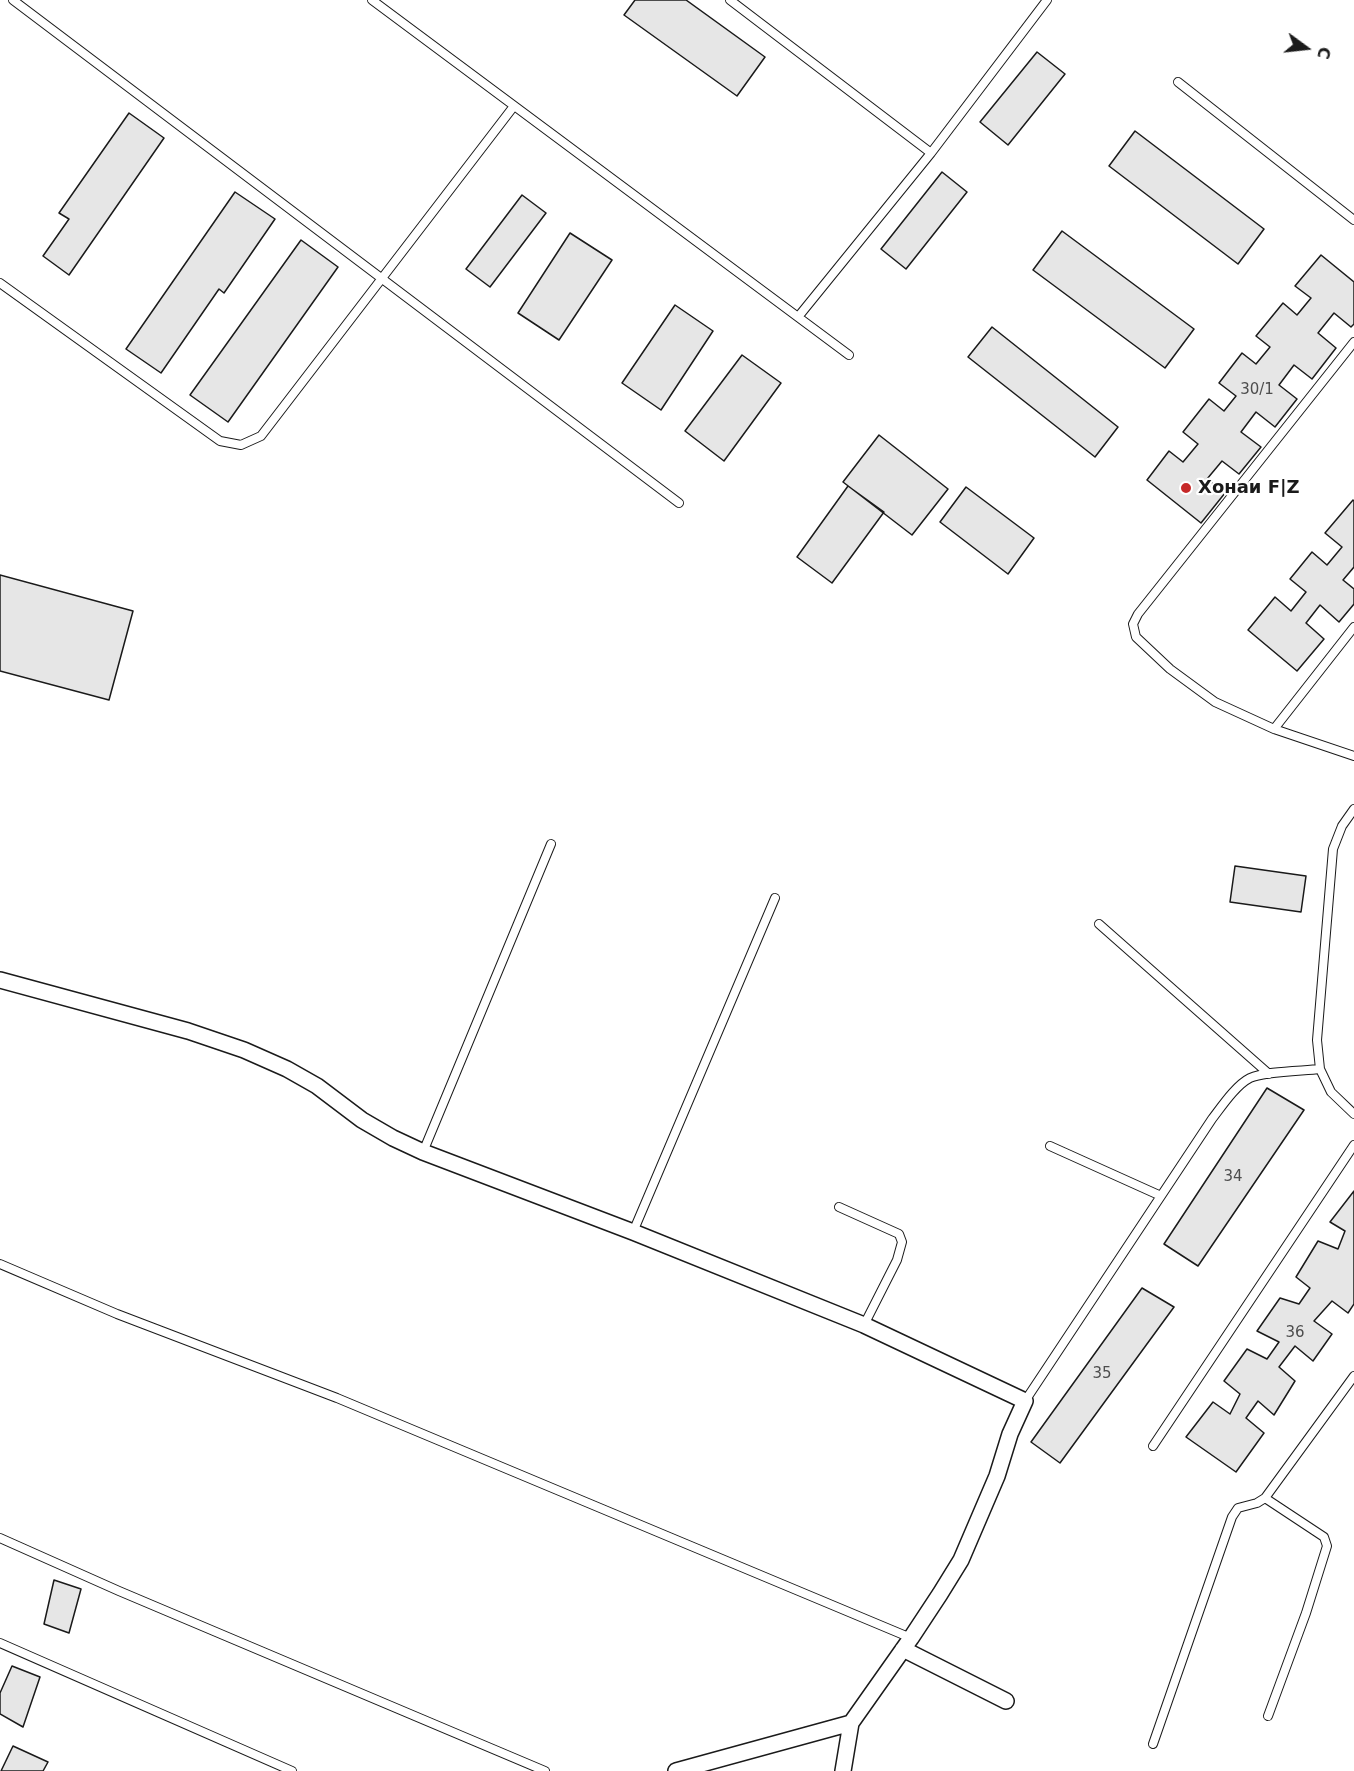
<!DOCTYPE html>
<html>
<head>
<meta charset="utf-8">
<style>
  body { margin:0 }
  #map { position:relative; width:1354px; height:1771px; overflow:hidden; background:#fff; font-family:"DejaVu Sans",sans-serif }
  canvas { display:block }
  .north { position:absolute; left:1276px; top:18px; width:60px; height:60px; -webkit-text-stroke:4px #fff; paint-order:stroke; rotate:105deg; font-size:16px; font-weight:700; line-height:24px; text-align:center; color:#1a1a1a }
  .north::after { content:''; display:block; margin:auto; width:21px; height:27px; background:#1a1a1a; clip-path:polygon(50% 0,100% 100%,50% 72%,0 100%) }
</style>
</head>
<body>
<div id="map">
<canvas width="1354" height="1771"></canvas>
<div class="north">С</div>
</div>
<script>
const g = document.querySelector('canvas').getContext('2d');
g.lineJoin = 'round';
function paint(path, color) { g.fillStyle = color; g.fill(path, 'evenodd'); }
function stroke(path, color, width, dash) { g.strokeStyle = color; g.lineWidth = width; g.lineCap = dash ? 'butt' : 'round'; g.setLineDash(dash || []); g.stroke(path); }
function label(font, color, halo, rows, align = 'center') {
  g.font = font + ' "DejaVu Sans",sans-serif'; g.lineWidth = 4.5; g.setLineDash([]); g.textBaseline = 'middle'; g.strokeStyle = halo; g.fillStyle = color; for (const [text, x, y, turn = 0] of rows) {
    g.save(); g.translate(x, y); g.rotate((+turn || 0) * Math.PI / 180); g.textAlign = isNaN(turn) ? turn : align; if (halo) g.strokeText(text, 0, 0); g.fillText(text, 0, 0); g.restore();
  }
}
const building = new Path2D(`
  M 635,0 L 686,0 L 765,57 L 737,96 L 624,15 Z
  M 1037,52 L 1065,74 L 1008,145 L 980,122 Z
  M 129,113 L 164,138 L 69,275 L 43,256 L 69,219 L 59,213 Z
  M 1135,131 L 1264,229 L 1238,264 L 1109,166 Z
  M 942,172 L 967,192 L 906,269 L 881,249 Z
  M 235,192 L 275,219 L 224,293 L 219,289 L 161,373 L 126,349 Z
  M 522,195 L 546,213 L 490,287 L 466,269 Z
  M 1062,231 L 1194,329 L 1165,368 L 1033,270 Z
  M 570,233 L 612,260 L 559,340 L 518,313 Z
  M 301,240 L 338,267 L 228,422 L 190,395 Z
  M 1321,255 L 1354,282 L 1354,324 L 1351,327 L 1334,313 L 1318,333 L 1336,348 L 1312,379 L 1294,365 L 1279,385 L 1297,399 L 1275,427 L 1256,412 L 1241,432 L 1261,447 L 1239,474 L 1222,461 L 1207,479 L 1225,493 L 1201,523 L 1147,480 L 1169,451 L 1183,462 L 1198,444 L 1183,432 L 1209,399 L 1224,411 L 1236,396 L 1219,383 L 1242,353 L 1256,364 L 1270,347 L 1256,336 L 1283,303 L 1297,315 L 1311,298 L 1295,286 Z
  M 675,305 L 713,331 L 661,410 L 622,383 Z
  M 992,327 L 1118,427 L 1095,457 L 968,357 Z
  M 742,355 L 781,383 L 724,461 L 685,431 Z
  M 879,435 L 948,489 L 912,535 L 843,482 Z
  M 848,486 L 884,512 L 832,583 L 797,557 Z
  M 966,487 L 1034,538 L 1008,574 L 940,522 Z
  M 1353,500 L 1354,501 L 1354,567 L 1343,580 L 1354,589 L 1354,604 L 1339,622 L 1320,605 L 1306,623 L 1324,639 L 1297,671 L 1248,630 L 1275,597 L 1291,611 L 1306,592 L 1290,579 L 1312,552 L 1327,565 L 1342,547 L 1325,533 Z
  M 0,575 L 133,611 L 109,700 L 0,671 Z
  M 1235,866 L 1306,876 L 1301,912 L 1230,902 Z
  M 1267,1088 L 1304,1110 L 1198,1266 L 1164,1244 Z
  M 1354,1191 L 1354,1304 L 1348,1313 L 1332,1301 L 1314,1321 L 1332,1334 L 1313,1361 L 1295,1346 L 1279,1367 L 1295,1381 L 1274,1415 L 1258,1401 L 1246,1418 L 1264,1433 L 1236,1472 L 1186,1437 L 1213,1402 L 1230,1414 L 1240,1394 L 1224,1381 L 1247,1349 L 1267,1359 L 1279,1342 L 1257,1331 L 1280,1298 L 1299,1304 L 1310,1288 L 1296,1277 L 1318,1241 L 1338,1249 L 1345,1231 L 1330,1222 Z
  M 1142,1288 L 1174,1307 L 1060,1463 L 1031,1442 Z
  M 54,1580 L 81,1589 L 69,1633 L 44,1624 Z
  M 12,1666 L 40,1677 L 23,1727 L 0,1714 L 0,1693 Z
  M 13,1746 L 48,1762 L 43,1771 L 1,1771 Z`);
const lane = new Path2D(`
  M 13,0 L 679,503
  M 372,0 L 849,355
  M 730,0 L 931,153
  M 1178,82 L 1354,220
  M 0,283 L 220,441 L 241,445 L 261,436 L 514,106
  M 798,317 L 931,153 L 1047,0
  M 1354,342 L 1138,614 L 1133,624 L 1136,637 L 1170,669 L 1215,702 L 1274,729 L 1354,756
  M 1274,729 L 1354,627
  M 1354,809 L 1342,826 L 1333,849 L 1317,1040 L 1320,1069 L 1331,1092 L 1354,1114
  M 1099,924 L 1269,1074
  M 1050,1146 L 1161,1196
  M 423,1152 L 551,844
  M 839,1207 L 899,1234 L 902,1242 L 897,1260 L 864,1325
  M 633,1232 L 775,898
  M 0,1264 L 117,1314 L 337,1398 L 911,1638
  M 1025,1401 L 1212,1119 C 1222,1106 1236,1085 1250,1078 C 1265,1071 1303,1071 1320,1069
  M 1153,1446 L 1354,1145
  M 1265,1498 L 1324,1537 L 1327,1546 L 1306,1613 L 1268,1716
  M 0,1538 L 119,1591 L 545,1771
  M 0,1643 L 292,1771
  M 1153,1744 L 1232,1517 L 1238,1508 L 1257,1503 L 1265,1498 L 1354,1376`);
const street = new Path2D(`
  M 0,980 L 188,1031 L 244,1050 L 287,1069 L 317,1086 L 362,1120 L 393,1138 L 423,1152 L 633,1232 L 864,1325 L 1025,1401 L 1010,1434 L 997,1476 L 961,1560 L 940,1594 L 911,1638 L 851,1723 L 843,1771
  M 903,1649 L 1006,1701
  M 676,1771 L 851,1723`);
const markers = [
  [1186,488,6,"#c62828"]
];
const numberNames = [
  ["30/1",1257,390],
  ["34",1233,1177],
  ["36",1295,1333],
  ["35",1102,1374]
];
const poiNames = [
  ["Хонаи F|Z",1198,488]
];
paint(building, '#e6e6e6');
stroke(building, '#1a1a1a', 1.5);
stroke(lane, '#1a1a1a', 10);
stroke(street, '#1a1a1a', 18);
stroke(lane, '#fff', 8);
stroke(street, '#fff', 15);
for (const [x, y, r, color] of markers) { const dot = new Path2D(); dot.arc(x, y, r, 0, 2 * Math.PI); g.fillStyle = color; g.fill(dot); stroke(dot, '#fff', 2); }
label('15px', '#4d4d4d', null, numberNames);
label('bold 18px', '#1a1a1a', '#fff', poiNames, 'left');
</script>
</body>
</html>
